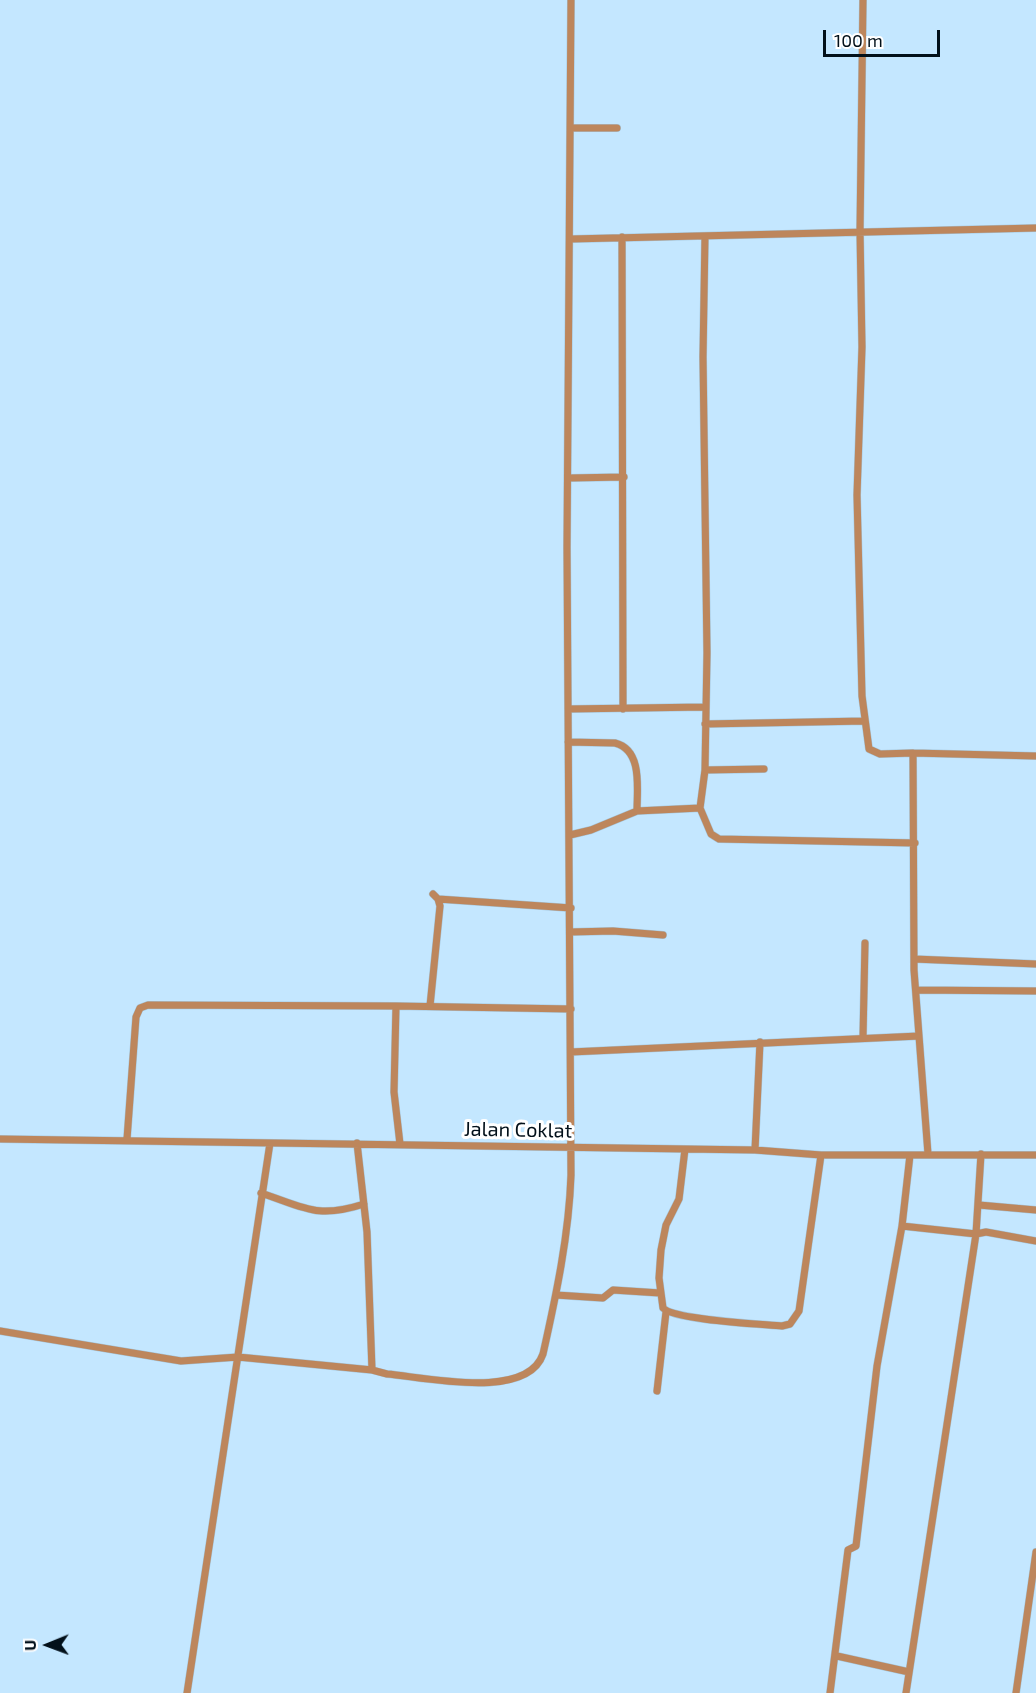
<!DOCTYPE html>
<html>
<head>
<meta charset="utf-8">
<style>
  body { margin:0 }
  #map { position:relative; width:1036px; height:1693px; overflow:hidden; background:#c4e7ff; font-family:"Exo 2",sans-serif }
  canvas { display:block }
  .north { position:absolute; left:18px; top:1615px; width:60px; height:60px; -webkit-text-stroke:4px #fff; paint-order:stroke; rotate:269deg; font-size:16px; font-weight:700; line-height:24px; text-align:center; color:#02101a }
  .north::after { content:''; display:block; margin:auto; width:21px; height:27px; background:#02101a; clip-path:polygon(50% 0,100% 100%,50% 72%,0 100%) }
  .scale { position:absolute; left:823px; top:30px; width:117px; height:27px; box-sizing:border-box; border:3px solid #02101a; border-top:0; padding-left:8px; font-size:18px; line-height:21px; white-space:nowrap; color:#02101a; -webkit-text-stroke:4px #fff; paint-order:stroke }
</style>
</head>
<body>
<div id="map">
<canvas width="1036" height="1693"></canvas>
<div class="north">U</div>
<div class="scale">100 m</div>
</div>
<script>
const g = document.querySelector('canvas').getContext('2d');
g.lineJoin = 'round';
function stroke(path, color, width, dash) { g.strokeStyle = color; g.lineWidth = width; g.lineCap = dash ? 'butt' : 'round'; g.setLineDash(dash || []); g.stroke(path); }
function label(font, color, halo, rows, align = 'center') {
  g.font = font + ' "Exo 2",sans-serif'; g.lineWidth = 6; g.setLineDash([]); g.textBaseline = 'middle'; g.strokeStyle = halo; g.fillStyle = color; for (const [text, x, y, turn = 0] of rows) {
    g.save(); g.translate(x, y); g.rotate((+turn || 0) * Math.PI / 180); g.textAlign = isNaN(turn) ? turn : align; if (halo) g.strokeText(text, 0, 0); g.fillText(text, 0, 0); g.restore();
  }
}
const minor = new Path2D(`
  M 863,0 L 860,231 L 862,347 L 857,495 L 862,696 L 869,749 L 880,754 L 913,753 L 914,970 L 928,1154
  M 570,128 L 617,128
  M 705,236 L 703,357 L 707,653 L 705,770 L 700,808 L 711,834 L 719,839 L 915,843
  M 622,237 L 623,709
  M 571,239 L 1036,228
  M 569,478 L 624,477
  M 568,709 L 705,707
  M 705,724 L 865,721
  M 568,742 L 615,743 C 643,750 637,789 637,811
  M 913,753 L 1036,756
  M 705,770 L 764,769
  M 570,835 L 591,830 L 637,811 L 700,808
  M 438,899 L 571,908
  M 570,932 L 613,931 L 663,935
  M 914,959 L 1036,964
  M 916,990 L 1036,991
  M 430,1006 L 440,906 L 438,899 L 433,894
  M 863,1037 L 865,943
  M 571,1052 L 919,1036
  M 0,1139 L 755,1150 L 821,1155 L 1036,1155
  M 127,1139 L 136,1017 L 140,1008 L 148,1005 L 396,1006
  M 400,1144 L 394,1092 L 396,1006 L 571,1009
  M 685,1149 L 679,1199 L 666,1225 L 661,1250 L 659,1278 L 663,1308 C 674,1320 761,1324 782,1326 L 790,1324 L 799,1311 L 821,1155
  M 755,1150 L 760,1042
  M 261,1193 C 306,1208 317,1219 364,1204
  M 979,1205 L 1036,1210
  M 902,1226 L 976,1234 L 986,1232 L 1036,1241
  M 556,1295 L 603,1298 L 613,1290 L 660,1293
  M 0,1331 L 181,1361 L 238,1357 L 372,1370 L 367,1232 L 357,1143
  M 372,1370 L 387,1374 C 424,1377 527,1401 543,1354 C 556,1296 569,1235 571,1175 L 567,547 L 571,0
  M 657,1391 L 666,1312
  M 837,1656 L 909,1672
  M 187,1693 L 270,1143
  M 830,1693 L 848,1550 L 856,1546 L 877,1366 L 902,1226 L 910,1155
  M 906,1693 L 976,1234 L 981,1154
  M 1016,1693 L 1036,1552`);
const streetNames = [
  ["Jalan Coklat",518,1130,1]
];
stroke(minor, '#a5c5da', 8);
stroke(minor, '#bd865c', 7);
label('20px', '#02101a', '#fff', streetNames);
</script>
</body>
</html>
